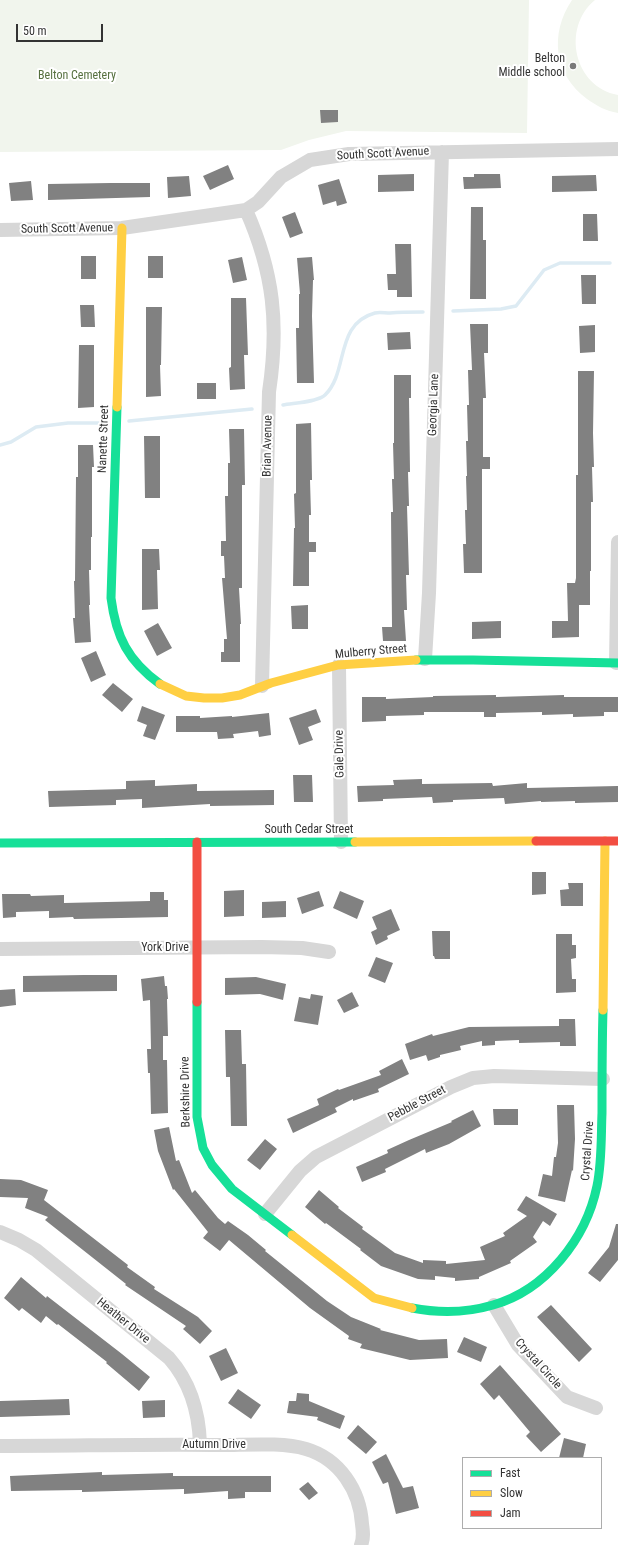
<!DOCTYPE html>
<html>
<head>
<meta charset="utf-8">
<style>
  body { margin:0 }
  #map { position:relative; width:618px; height:1545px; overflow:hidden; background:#fff; font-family:"Roboto Condensed",sans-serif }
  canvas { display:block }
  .legend { position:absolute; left:462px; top:1457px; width:140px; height:72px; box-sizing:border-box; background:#fff; border:1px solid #adadad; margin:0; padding:5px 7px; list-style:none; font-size:12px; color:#333 }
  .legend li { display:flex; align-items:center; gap:8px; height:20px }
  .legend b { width:20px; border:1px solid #adadad }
  .scale { position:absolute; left:16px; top:24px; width:87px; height:18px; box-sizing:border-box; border:2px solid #333; border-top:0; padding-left:5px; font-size:12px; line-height:14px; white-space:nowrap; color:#333; -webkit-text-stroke:3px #fff; paint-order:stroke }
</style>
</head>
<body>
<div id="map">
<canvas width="618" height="1545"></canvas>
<ul class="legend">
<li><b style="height:5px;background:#16e098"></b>Fast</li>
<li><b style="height:5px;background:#ffcf43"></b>Slow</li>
<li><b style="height:5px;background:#f24e42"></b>Jam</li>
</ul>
<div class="scale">50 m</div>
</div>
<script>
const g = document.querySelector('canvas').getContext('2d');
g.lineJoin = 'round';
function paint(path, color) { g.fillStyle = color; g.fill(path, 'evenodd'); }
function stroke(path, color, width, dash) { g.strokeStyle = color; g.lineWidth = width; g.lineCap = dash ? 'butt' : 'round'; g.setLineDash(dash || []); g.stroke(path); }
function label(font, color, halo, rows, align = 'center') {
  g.font = font + ' "Roboto Condensed",sans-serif'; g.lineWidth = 4; g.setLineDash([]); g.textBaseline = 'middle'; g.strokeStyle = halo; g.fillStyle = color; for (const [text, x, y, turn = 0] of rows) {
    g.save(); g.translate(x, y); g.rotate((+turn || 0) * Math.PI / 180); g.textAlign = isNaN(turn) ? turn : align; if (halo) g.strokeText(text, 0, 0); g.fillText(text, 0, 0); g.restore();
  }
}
const green = new Path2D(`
  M 0,0 L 529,0 L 527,133 L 346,131 L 309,140 L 281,150 L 0,152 Z
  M 572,0 L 595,0 C 561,28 574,87 618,95 L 618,113 C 606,111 597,106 587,99 C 554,75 549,34 572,0 Z`);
const stream = new Path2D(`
  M 453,311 L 501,309 L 516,306 L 544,270 L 560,263 L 610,263
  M 283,405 C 293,403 318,402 325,395 C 349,372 334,324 375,313 C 379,312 385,313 390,313 C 401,312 412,312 423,312
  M 129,421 L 252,409
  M 0,445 L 11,442 L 36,427 L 68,423 L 101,423`);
const building = new Path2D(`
  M 320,110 L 338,110 L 338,122 L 321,123 Z
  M 228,165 L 234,179 L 210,190 L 203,176 Z
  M 414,174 L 414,191 L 378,192 L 378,175 Z
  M 474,174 L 500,174 L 501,188 L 464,189 L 463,177 L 474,177 Z
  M 596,175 L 597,191 L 552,192 L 552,176 Z
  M 189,176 L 191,196 L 168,198 L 167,177 Z
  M 339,179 L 347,203 L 337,206 L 336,201 L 323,205 L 318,185 Z
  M 31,181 L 33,200 L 11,201 L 9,183 Z
  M 111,183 L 150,183 L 150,197 L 48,200 L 48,184 Z
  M 471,207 L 483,207 L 483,240 L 486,240 L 486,299 L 470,299 Z
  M 295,212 L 303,233 L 290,238 L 282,217 Z
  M 583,214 L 597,214 L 598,241 L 583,241 Z
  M 395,244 L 411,244 L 412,297 L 397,297 L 397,290 L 388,290 L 387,274 L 396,274 Z
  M 81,256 L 96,256 L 96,279 L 81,279 Z
  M 148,256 L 163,256 L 163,278 L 148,278 Z
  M 242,257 L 247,280 L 233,283 L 228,260 Z
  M 312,257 L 314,280 L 313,280 L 312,316 L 314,383 L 297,383 L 296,328 L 299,328 L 299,294 L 300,294 L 297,258 Z
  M 581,275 L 596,275 L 596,304 L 582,304 Z
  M 231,298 L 246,298 L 248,355 L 244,355 L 245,389 L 230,390 L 229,368 L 231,367 Z
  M 80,305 L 94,305 L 95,327 L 81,327 Z
  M 146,307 L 162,307 L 161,365 L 160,365 L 161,396 L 146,397 Z
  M 470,324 L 488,324 L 488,353 L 484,353 L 486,398 L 483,398 L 483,457 L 490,457 L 490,469 L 482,469 L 482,573 L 464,573 L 463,544 L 466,544 L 465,510 L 467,510 L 466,476 L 467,476 L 466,441 L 468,441 L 467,405 L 469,405 L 468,370 L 472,370 Z
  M 595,325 L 595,352 L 580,353 L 579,326 Z
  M 410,332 L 411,349 L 388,350 L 387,333 Z
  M 79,345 L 94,345 L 94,407 L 78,408 Z
  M 578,371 L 594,371 L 593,433 L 594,467 L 592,467 L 593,502 L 591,502 L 591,571 L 590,571 L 590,605 L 579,605 L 579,637 L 552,638 L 552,621 L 568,621 L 567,583 L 575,583 L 576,578 L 576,475 L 578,475 Z
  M 394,375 L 411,375 L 411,398 L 409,398 L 410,472 L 408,472 L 409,506 L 407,506 L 409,575 L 406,575 L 407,610 L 404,610 L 406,641 L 383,641 L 382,627 L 392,627 L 391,512 L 393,512 L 392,479 L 394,479 L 393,443 L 394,443 Z
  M 197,383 L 216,383 L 216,399 L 197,399 Z
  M 311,423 L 312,480 L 310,480 L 311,515 L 309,515 L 309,542 L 316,542 L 316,552 L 309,552 L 309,586 L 293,586 L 294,528 L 295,528 L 294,494 L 296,493 L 296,424 Z
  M 229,429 L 244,429 L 245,485 L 242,485 L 242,588 L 239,588 L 241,624 L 240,624 L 240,662 L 221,662 L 221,652 L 224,652 L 224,639 L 227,639 L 222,578 L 225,578 L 224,556 L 221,556 L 221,541 L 226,541 L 225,496 L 228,496 L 228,463 L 230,463 Z
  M 144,436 L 160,436 L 160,498 L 145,498 Z
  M 78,445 L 93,445 L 94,467 L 92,467 L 92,537 L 91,537 L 91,570 L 89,570 L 90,605 L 89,605 L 91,642 L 75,643 L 73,618 L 75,618 L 74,581 L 75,581 L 76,477 L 78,477 Z
  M 142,549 L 159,549 L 160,570 L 157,570 L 158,609 L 142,610 Z
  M 308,605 L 308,629 L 292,629 L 291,606 Z
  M 501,621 L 501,638 L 472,639 L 472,622 Z
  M 158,623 L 172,648 L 157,656 L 144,631 Z
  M 96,651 L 106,675 L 91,682 L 81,658 Z
  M 113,683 L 133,699 L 122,712 L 102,695 Z
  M 496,695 L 496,697 L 564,695 L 564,697 L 618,697 L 618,712 L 604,712 L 604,716 L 573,717 L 573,714 L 542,715 L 542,712 L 496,713 L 496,717 L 484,717 L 484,712 L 424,712 L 424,715 L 386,716 L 386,721 L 362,722 L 362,697 L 386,697 L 386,699 L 433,697 L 433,696 Z
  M 142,706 L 165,715 L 155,740 L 143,736 L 147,725 L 137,721 Z
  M 316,709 L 321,722 L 308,727 L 313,740 L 299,745 L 289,718 Z
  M 269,713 L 271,735 L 259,737 L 258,731 L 233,734 L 234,738 L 218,739 L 217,732 L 176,732 L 176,716 L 200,716 L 200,718 L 232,716 L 232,717 Z
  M 293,775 L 312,775 L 313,802 L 294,802 Z
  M 422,779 L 422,784 L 492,783 L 493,786 L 527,783 L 527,788 L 618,786 L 618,802 L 575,803 L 575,801 L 541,802 L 541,801 L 505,804 L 504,798 L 453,800 L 453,802 L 433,803 L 432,797 L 383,799 L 383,801 L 358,802 L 357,786 L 394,785 L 393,780 Z
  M 155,780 L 155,786 L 197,784 L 197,791 L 274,790 L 274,805 L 210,806 L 210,804 L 142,808 L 142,799 L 116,800 L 116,805 L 49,807 L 48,791 L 126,789 L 126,781 Z
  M 532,872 L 546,872 L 546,894 L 532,895 Z
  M 568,883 L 583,883 L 583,906 L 561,906 L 560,890 L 569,889 Z
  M 244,890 L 244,916 L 224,917 L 224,891 Z
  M 319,891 L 324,906 L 302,914 L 297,898 Z
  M 340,891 L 364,901 L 357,919 L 333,908 Z
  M 150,892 L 164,892 L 164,900 L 168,900 L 168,917 L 74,919 L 73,917 L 49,918 L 49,911 L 16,912 L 16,917 L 3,918 L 2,894 L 30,894 L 31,896 L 64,895 L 64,903 L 150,901 Z
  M 286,901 L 286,917 L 262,918 L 262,902 Z
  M 391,909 L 400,930 L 387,936 L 388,939 L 376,945 L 371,932 L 377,929 L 372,917 Z
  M 432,931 L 450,931 L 450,959 L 435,959 L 434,956 L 433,956 Z
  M 556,934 L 572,934 L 572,945 L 576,945 L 576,958 L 571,959 L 572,979 L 576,979 L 576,992 L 556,993 Z
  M 376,957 L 393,963 L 385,983 L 368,976 Z
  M 84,975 L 117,975 L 117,991 L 23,992 L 23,976 Z
  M 164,976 L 165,986 L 167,986 L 168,999 L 167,999 L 168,1036 L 163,1036 L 163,1060 L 167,1060 L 168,1113 L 151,1114 L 150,1073 L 148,1073 L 147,1049 L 151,1049 L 150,1000 L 143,1001 L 141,979 Z
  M 256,977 L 286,984 L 283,1000 L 260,994 L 225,995 L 225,978 Z
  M 15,989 L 16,1005 L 0,1007 L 0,990 Z
  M 352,992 L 359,1006 L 344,1013 L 337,1000 Z
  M 311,994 L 323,996 L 318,1025 L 294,1021 L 299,997 L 310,999 Z
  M 559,1019 L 575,1019 L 576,1046 L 560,1046 L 560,1042 L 519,1043 L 519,1040 L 495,1041 L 495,1045 L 482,1046 L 482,1041 L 460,1046 L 461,1050 L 440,1055 L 440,1057 L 428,1061 L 426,1055 L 410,1060 L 405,1044 L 432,1034 L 433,1036 L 469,1027 L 559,1026 Z
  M 225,1030 L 241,1030 L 242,1064 L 246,1064 L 247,1126 L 231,1126 L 230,1077 L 226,1077 Z
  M 402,1059 L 409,1074 L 378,1089 L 379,1092 L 353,1101 L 353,1099 L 335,1108 L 337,1112 L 293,1133 L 287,1119 L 319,1105 L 317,1099 L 338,1089 L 339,1090 L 381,1075 L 379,1071 Z
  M 557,1105 L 574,1105 L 575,1139 L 573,1171 L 572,1170 L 565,1202 L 538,1196 L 543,1174 L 552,1176 L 554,1157 L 556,1157 L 558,1143 Z
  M 493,1109 L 518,1109 L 518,1125 L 494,1125 Z
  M 473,1110 L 481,1126 L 449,1144 L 426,1153 L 425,1149 L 385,1169 L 386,1172 L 362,1182 L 356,1167 L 388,1153 L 387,1150 L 409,1140 L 452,1122 L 451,1121 Z
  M 169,1127 L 176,1161 L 179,1160 L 192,1193 L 195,1190 L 218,1218 L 225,1224 L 228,1221 L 248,1235 L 266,1250 L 265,1251 L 327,1301 L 351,1317 L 381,1329 L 380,1330 L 419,1340 L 447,1339 L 448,1358 L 410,1360 L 360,1348 L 362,1344 L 348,1339 L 349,1336 L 310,1308 L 229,1240 L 220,1251 L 203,1238 L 208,1232 L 174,1189 L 173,1190 L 158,1151 L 154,1130 Z
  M 265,1139 L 277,1149 L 260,1170 L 247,1160 Z
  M 0,1179 L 21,1180 L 48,1190 L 44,1200 L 128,1265 L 127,1267 L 155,1287 L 154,1289 L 198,1317 L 212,1331 L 200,1344 L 183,1329 L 186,1326 L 125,1285 L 126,1284 L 45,1220 L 48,1217 L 25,1208 L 28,1198 L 0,1197 Z
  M 319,1190 L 339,1207 L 338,1208 L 363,1227 L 362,1229 L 395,1253 L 423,1263 L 423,1260 L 446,1261 L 446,1264 L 485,1260 L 480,1247 L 505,1236 L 503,1233 L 527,1216 L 517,1210 L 526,1196 L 557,1214 L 550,1226 L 543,1221 L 533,1237 L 537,1242 L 510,1261 L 511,1263 L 479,1277 L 479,1279 L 455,1281 L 455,1278 L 435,1276 L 435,1280 L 418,1279 L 381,1266 L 360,1250 L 361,1249 L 326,1223 L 325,1224 L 305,1207 Z
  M 616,1224 L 618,1224 L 618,1260 L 600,1282 L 588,1273 L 609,1247 Z
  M 21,1277 L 46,1298 L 47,1296 L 122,1354 L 150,1377 L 139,1391 L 106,1363 L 107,1362 L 58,1324 L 57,1325 L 46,1316 L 41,1323 L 22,1308 L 19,1311 L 4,1298 Z
  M 551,1305 L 592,1349 L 579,1362 L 537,1317 Z
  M 464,1337 L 487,1347 L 481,1362 L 457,1352 Z
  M 226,1348 L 238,1373 L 221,1381 L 209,1356 Z
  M 500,1365 L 561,1434 L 541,1452 L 526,1436 L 530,1432 L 499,1395 L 494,1400 L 480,1384 Z
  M 238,1389 L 261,1405 L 251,1419 L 228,1403 Z
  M 297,1393 L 309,1394 L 309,1401 L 345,1416 L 340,1429 L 317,1420 L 318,1417 L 287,1413 L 289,1401 L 296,1401 Z
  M 69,1399 L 70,1415 L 0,1417 L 0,1401 Z
  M 165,1400 L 165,1417 L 143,1418 L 142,1401 Z
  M 358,1425 L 377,1442 L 366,1454 L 347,1438 Z
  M 564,1438 L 586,1444 L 583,1458 L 559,1458 Z
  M 386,1454 L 403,1488 L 413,1486 L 419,1508 L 396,1514 L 388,1482 L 383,1484 L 372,1462 Z
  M 102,1472 L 102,1475 L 173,1473 L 173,1476 L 271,1476 L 271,1492 L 245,1492 L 245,1498 L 228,1499 L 228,1491 L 184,1494 L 184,1489 L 82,1492 L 82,1490 L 11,1491 L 10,1476 Z
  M 308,1482 L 318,1493 L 309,1500 L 299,1489 Z`);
const street = new Path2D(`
  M 246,210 C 274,273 279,325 269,392 L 262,686
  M 0,230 L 122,228 L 246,210 L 258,202 L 281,177 L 310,160 L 349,154 L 618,149
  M 425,659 L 429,593 L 442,152
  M 616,663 L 618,542
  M 339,665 L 341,842
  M 0,949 L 262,947 L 302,948 L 329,952
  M 265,1214 L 300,1171 L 316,1157 L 451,1087 L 473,1078 L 494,1076 L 603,1079
  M 0,1232 L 19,1240 L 36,1250 L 169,1358 C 191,1383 199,1412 200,1444
  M 494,1305 L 518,1345 L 567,1397 L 596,1408
  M 0,1446 C 74,1446 148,1444 221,1445 C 247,1445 282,1442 306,1449 C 340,1459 360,1491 362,1524 C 363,1531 364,1538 361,1545`);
const fast = new Path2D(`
  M 117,407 L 111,598 C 116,637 128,661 160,684
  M 416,660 L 473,660 L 618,663
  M 0,843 L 355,842
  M 197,1002 L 197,1117 L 203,1148 L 212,1165 L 232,1189 L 292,1235
  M 412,1308 C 438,1313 466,1313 493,1305 C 546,1290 586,1239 597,1186 C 602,1162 601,1137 602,1113 C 602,1079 602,1045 603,1010`);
const slow = new Path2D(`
  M 117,407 L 122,228
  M 160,684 L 186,696 L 204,698 L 222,698 L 240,695 L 271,683 L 338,665 L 416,660
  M 355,842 L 536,841
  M 603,1010 L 605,841
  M 292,1235 L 374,1298 L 412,1308`);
const jam = new Path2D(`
  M 536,841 L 618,841
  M 197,842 L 197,1002`);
const markers = [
  [573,66,4,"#7a7a7a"]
];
const poiNames = [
  ["Belton",565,59],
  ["Middle school",565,73]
];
const parkNames = [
  ["Belton Cemetery",77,76]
];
const streetNames = [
  ["South Scott Avenue",383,154,-3],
  ["South Scott Avenue",67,229,-1],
  ["Georgia Lane",434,405,-88],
  ["Nanette Street",104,439,-88],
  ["Brian Avenue",268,446,-89],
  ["Mulberry Street",371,652,-5],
  ["Gale Drive",340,754,-91],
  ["South Cedar Street",309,830],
  ["York Drive",165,948],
  ["Berkshire Drive",186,1092,-91],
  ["Pebble Street",417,1104,-28],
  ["Crystal Drive",588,1151,-86],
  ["Heather Drive",123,1321,39],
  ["Crystal Circle",538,1364,48],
  ["Autumn Drive",214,1445]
];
paint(green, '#f1f5ed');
stroke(stream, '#ddebf3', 3.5);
paint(building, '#818181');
stroke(street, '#d7d7d7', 14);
stroke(fast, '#16e098', 9);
stroke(slow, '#ffcf43', 9);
stroke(jam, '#f24e42', 9);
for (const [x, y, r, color] of markers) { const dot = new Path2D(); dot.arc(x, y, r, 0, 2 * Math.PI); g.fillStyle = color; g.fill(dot); stroke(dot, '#fff', 1.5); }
label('12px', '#333', '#fff', poiNames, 'right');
label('12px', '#56703f', '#fff', parkNames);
label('12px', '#333', '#fff', streetNames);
</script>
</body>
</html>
